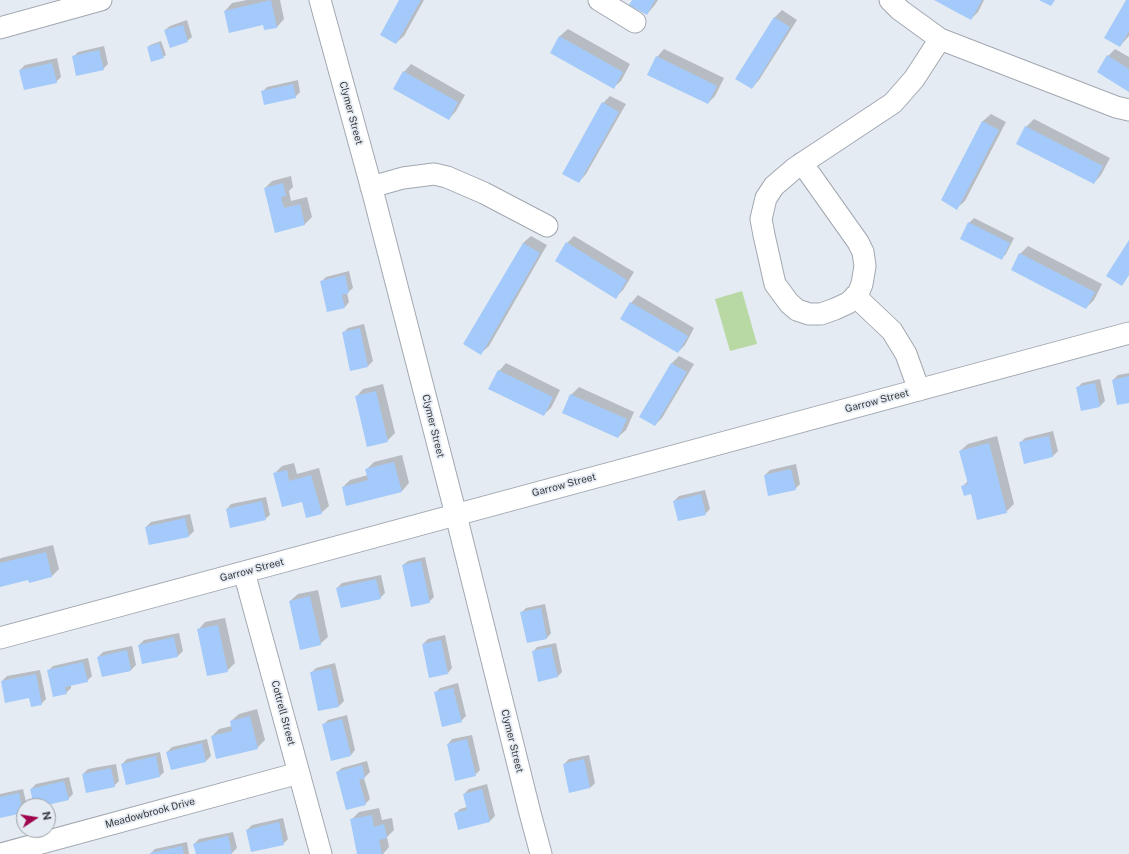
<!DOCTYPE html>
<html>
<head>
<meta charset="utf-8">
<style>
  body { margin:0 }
  #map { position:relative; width:1129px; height:854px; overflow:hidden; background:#e5ebf3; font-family:"Public Sans",sans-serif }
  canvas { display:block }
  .north { position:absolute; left:16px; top:798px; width:40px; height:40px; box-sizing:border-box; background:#e5ebf3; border:1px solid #9fa3a9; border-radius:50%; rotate:78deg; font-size:11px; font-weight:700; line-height:16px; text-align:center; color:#36383b }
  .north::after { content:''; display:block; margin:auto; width:14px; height:18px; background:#9e054e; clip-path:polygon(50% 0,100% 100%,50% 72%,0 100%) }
</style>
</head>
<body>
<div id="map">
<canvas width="1129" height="854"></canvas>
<div class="north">N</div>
</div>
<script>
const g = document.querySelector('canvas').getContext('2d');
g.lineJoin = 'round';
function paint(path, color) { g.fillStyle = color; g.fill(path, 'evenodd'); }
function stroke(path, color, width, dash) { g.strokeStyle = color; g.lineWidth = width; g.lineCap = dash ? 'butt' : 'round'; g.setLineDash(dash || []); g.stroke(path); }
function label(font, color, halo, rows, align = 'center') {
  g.font = font + ' "Public Sans",sans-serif'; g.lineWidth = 3.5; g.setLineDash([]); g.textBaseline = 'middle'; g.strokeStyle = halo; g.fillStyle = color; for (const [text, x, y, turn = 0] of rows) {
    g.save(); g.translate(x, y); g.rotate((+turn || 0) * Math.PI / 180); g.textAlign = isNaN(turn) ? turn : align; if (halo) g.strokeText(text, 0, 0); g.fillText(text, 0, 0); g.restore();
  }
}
const green = new Path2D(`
  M 742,291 L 757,344 L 730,351 L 715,299 Z`);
const shadow = new Path2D(`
  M 247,0 L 280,0 L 284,19 L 277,27 L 264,24 L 229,32 L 225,11 L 232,3 Z
  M 400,0 L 424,0 L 404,36 L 396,43 Z
  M 633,0 L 658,0 L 654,6 L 647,14 Z
  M 937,0 L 984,0 L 978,12 L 971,19 Z
  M 1127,0 L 1129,0 L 1129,36 L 1120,46 Z
  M 782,10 L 797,20 L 759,80 L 752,88 L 774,18 Z
  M 187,20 L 192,37 L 187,41 L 165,30 L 170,26 Z
  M 568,29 L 630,64 L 621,81 L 613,88 L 551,53 L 560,36 Z
  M 161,41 L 166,55 L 163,57 L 148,47 L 150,45 Z
  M 104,46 L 108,64 L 103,69 L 73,57 L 78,52 Z
  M 664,49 L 724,78 L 715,96 L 708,103 L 657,57 Z
  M 1115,49 L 1129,57 L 1129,90 L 1108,56 Z
  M 57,58 L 61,77 L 56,82 L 20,70 L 25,65 Z
  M 411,64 L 465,95 L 456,111 L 449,119 L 404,72 Z
  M 298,80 L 300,92 L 295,97 L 262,92 L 267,87 Z
  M 610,96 L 626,104 L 586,174 L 579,182 L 603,103 Z
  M 991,114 L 1006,122 L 965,201 L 957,208 L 942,200 L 983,121 Z
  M 1034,119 L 1110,158 L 1101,175 L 1094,183 L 1018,144 L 1026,127 Z
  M 291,176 L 293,187 L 289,191 L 291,201 L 307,197 L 312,217 L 305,224 L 275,232 L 265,188 L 272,181 Z
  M 974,218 L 1014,238 L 1006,254 L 1001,259 L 969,223 Z
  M 531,236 L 547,245 L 489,346 L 481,353 L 523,243 Z
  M 574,236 L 634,272 L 623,290 L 616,297 L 567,243 Z
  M 1028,246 L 1102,284 L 1094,300 L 1086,308 L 1020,254 Z
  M 349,271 L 353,288 L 347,293 L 349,302 L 345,307 L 321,282 L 326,277 Z
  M 638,295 L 694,328 L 685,345 L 678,352 L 631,303 Z
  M 364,324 L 373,361 L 368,366 L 351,369 L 343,333 L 348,328 Z
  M 679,356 L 694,364 L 662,418 L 655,425 L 640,417 L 672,363 Z
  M 506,363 L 560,390 L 551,408 L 543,415 L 499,371 Z
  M 1129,373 L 1129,402 L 1113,380 L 1118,375 Z
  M 1100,379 L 1105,401 L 1100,406 L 1081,410 L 1077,388 L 1082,383 Z
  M 383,384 L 395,433 L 387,441 L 356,397 L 363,389 Z
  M 579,387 L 634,412 L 626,430 L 618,437 L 571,395 Z
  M 1053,431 L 1058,451 L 1053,456 L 1025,463 L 1020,443 L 1025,438 Z
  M 997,436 L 1014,504 L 1006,512 L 971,493 L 963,486 L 968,481 L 960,451 L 968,444 Z
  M 402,455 L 409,483 L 402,491 L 347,505 L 343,487 L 350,480 L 368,475 L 366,470 L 374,462 Z
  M 294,463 L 297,474 L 319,468 L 329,506 L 321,513 L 303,501 L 275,473 L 282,466 Z
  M 796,464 L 800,484 L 795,489 L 765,475 L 770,470 Z
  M 705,490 L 710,509 L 705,514 L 674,501 L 679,496 Z
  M 266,497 L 270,515 L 265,519 L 227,509 L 231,504 Z
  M 190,514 L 194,531 L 189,536 L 149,544 L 146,527 L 151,522 Z
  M 53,545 L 59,569 L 52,576 L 30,582 L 29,578 L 0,586 L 0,559 L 1,558 Z
  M 425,557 L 434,597 L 429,602 L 403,565 L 408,561 Z
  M 381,575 L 385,593 L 380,598 L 337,588 L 342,583 Z
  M 318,590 L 328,637 L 320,644 L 290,601 L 298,594 Z
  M 545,604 L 551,633 L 547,638 L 521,613 L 526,608 Z
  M 225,618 L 235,663 L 227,671 L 198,630 L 205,622 Z
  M 179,633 L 183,651 L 178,656 L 143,663 L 139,645 L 144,640 Z
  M 445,635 L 452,668 L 448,673 L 423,644 L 428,639 Z
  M 556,643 L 562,672 L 557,677 L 533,652 L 537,647 Z
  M 132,646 L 136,665 L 131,670 L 102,676 L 98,657 L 103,652 Z
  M 88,658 L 92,676 L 87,681 L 71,685 L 71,688 L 66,693 L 49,670 L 53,666 Z
  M 335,663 L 344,701 L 339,706 L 319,710 L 311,673 L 316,668 Z
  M 40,670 L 46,699 L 41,704 L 2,681 L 7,676 Z
  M 458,683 L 466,716 L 461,721 L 435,693 L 440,688 Z
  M 257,709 L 265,740 L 257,748 L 212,736 L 219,729 L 232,726 L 231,721 L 239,714 Z
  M 347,715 L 355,750 L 351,755 L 323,725 L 328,720 Z
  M 472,735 L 480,770 L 475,775 L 448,744 L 452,739 Z
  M 207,739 L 211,756 L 206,761 L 171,769 L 167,752 L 172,747 Z
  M 160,752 L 164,772 L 160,776 L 122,764 L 127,759 Z
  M 589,755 L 595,783 L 590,788 L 564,764 L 569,759 Z
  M 367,761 L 370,772 L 364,778 L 370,799 L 365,804 L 337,772 L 342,768 Z
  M 116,764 L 119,781 L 114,786 L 83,774 L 88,769 Z
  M 69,777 L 73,794 L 68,799 L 35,806 L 31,789 L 36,784 Z
  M 487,784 L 495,816 L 490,821 L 459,829 L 455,814 L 460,809 L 467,807 L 464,794 L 469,789 Z
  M 23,789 L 27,806 L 24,806 L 24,811 L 22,812 L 0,817 L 0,794 Z
  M 379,808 L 382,820 L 392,818 L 394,830 L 387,837 L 389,847 L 383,854 L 358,854 L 351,820 L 359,812 Z
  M 283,818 L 288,839 L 283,844 L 247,830 L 252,825 Z
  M 233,832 L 237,848 L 232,853 L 197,854 L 194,844 L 199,839 Z
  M 187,842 L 189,854 L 150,854 L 155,849 Z`);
const building = new Path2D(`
  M 271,0 L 277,28 L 264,30 L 263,25 L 229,33 L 224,11 Z
  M 399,0 L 421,0 L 396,44 L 380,35 Z
  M 632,0 L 655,0 L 647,15 L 629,5 Z
  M 934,0 L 982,0 L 971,20 Z
  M 1039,0 L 1055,0 L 1051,6 Z
  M 1126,0 L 1129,0 L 1129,31 L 1120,47 L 1104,38 Z
  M 774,17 L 790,27 L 752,89 L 735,79 Z
  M 183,25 L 188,42 L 170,48 L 164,30 Z
  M 559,36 L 623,72 L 614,89 L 550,53 Z
  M 159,43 L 164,58 L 151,62 L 147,47 Z
  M 99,50 L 104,70 L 76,76 L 72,56 Z
  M 1107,55 L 1129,69 L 1129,92 L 1097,72 Z
  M 656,56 L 717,86 L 708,104 L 647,75 Z
  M 52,63 L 57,83 L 24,90 L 19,70 Z
  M 403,71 L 458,102 L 449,120 L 393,89 Z
  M 293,84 L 296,98 L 264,105 L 261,91 Z
  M 602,102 L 619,112 L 579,183 L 562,174 Z
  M 982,121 L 999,130 L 957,210 L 941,200 Z
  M 1025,126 L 1103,166 L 1094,184 L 1016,144 Z
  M 283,183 L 286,196 L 281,197 L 284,208 L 300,204 L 305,225 L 275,233 L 264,188 Z
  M 968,222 L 1010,243 L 1002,260 L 960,239 Z
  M 1129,240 L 1129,275 L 1122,286 L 1106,276 Z
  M 566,242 L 627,280 L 616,299 L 555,261 Z
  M 523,243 L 540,253 L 481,355 L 463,344 Z
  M 1019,253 L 1095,292 L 1086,309 L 1011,270 Z
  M 345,275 L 349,293 L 342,295 L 345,308 L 327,312 L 320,281 Z
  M 630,302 L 688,336 L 678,353 L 620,319 Z
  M 360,328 L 368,367 L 350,371 L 342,332 Z
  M 671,363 L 687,372 L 655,426 L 639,417 Z
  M 498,370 L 553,397 L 544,416 L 488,389 Z
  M 1129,376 L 1129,403 L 1117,405 L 1112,380 Z
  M 1095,383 L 1100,407 L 1081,411 L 1076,387 Z
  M 376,391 L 388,442 L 367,447 L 355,396 Z
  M 570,394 L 627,419 L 618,438 L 562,413 Z
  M 1049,436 L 1053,457 L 1024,464 L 1019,442 Z
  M 989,443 L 1007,513 L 977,520 L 971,494 L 964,496 L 961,486 L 968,484 L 959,451 Z
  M 394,462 L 402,492 L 346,506 L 342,487 L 368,480 L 365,469 Z
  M 791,469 L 796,490 L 768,496 L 764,475 Z
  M 287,470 L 289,481 L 311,475 L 322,514 L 306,518 L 302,502 L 282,507 L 273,473 Z
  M 701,494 L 706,515 L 678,521 L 673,501 Z
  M 262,501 L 266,520 L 230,528 L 226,509 Z
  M 185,518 L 189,537 L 149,545 L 145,527 Z
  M 46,552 L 52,577 L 29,583 L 28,580 L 0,587 L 0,563 Z
  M 421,561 L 430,603 L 411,607 L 402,565 Z
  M 376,579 L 381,599 L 341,608 L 336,588 Z
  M 310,596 L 321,645 L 300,650 L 289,601 Z
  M 541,608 L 547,639 L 527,643 L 520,612 Z
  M 218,625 L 228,672 L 207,676 L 197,629 Z
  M 174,637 L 178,657 L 142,664 L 138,645 Z
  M 441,640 L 448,674 L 429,678 L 422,644 Z
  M 551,647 L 558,677 L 538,682 L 532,651 Z
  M 127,650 L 131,671 L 102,677 L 97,657 Z
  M 83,662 L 88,682 L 65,687 L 67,694 L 53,697 L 47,670 Z
  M 331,668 L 339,707 L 318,711 L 310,672 Z
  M 36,674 L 42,705 L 31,707 L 29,698 L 5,703 L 1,681 Z
  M 453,688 L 462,722 L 442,727 L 434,692 Z
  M 250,716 L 258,749 L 216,759 L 211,736 L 232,731 L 230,721 Z
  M 342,719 L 351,756 L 331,761 L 322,724 Z
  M 467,739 L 476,776 L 455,781 L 447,744 Z
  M 202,743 L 206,762 L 171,770 L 166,752 Z
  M 156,756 L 160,777 L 126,785 L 121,764 Z
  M 584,759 L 590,788 L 569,793 L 563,764 Z
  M 362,765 L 365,778 L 359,780 L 366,805 L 346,810 L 336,772 Z
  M 111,768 L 115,787 L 86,793 L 82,774 Z
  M 64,781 L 69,800 L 43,806 L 34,806 L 30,789 Z
  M 482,789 L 490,822 L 458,830 L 454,813 L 467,810 L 463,794 Z
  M 19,793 L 23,813 L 0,818 L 0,797 Z
  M 372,815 L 374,827 L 384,824 L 387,838 L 379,840 L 382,854 L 357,854 L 350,819 Z
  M 279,822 L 284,845 L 251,852 L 246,830 Z
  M 228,836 L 232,854 L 196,854 L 193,844 Z
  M 182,846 L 184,854 L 150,854 L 150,853 Z`);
const minor = new Path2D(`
  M 320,0 L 373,193 L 456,515 L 530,813 L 541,854
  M 599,0 L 635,22
  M 890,0 L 900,10 L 940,39 L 1116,107 L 1129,110
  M 0,28 L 101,0
  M 802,163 L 858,242 L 863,252 L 865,266 L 862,284 L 858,294 L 848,303 L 835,309 L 821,314 L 809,314 L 797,310 L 789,303 L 775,284 L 764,235 L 761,219 L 766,198 L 774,186 L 795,168 L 893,103 L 914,79 L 940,39
  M 371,187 L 403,178 L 434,174 L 447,177 L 484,193 L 547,226
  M 855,296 L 892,331 L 906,354 L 919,390
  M 244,572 L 321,854
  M 0,638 L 1129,333
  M 1,854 L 299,773`);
const streetNames = [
  ["Clymer Street",351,113,75],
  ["Garrow Street",877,401,-15],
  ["Clymer Street",433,426,76],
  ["Garrow Street",564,485,-15],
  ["Garrow Street",252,570,-15],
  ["Cottrell Street",283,713,75],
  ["Clymer Street",512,741,76],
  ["Meadowbrook Drive",150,813,-15]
];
paint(green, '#b8d8a4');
paint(shadow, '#0003');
paint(building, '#a3cafa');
stroke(minor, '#a2a8b0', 23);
stroke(minor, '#fff', 21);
label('10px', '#36383b', '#e5ebf3', streetNames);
</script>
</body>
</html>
